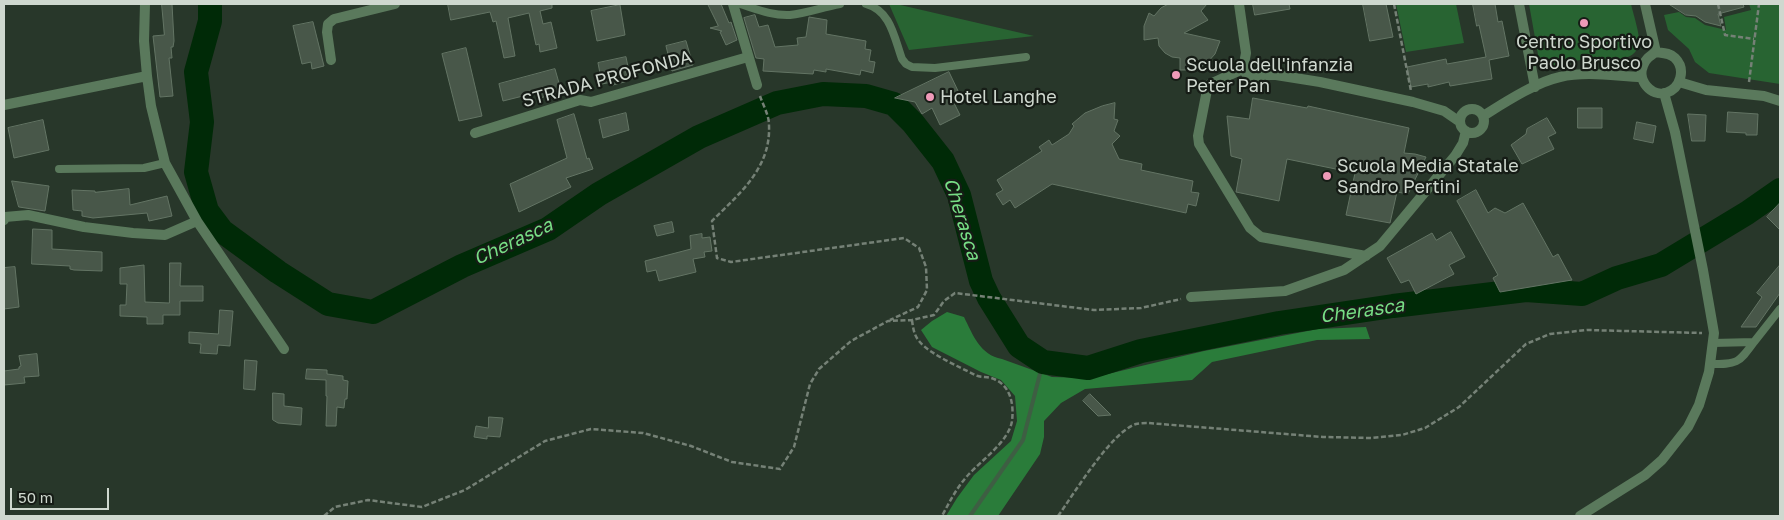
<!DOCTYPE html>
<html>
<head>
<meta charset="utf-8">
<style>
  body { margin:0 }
  #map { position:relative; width:1784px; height:520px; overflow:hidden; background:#28372a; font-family:"Golos Text",sans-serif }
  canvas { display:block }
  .frame { position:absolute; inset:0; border:5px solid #cfd8cf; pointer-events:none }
  .scale { position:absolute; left:10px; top:488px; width:99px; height:22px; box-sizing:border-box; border:2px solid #cfd8cf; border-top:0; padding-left:6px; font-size:15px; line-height:18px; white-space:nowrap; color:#cfd8cf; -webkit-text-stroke:4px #161c16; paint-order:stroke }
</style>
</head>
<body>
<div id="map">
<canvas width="1784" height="520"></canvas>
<div class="frame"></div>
<div class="scale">50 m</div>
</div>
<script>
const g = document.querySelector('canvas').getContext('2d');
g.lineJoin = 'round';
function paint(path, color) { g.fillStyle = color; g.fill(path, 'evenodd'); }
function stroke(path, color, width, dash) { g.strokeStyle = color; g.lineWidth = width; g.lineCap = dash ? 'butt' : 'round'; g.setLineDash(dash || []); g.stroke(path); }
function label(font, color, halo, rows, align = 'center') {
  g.font = font + ' "Golos Text",sans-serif'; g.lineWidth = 4.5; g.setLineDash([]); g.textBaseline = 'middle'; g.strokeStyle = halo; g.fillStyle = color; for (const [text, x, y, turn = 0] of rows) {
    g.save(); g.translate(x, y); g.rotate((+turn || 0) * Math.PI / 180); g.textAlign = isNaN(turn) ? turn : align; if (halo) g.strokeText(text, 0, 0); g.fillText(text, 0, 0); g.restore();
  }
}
const green = new Path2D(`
  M 889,4 L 896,4 L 1034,36 L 909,50 Z
  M 1396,4 L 1456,4 L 1464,43 L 1406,52 Z
  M 1529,4 L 1631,4 C 1633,13 1640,34 1639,42 C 1637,69 1592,56 1574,61 C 1565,63 1556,67 1547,69 L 1540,66 Z
  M 1749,4 L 1780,4 L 1780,84 L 1709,73 L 1695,62 L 1689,49 L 1668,30 L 1664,15 L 1679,12 L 1686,17 L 1695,18 L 1705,25 L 1726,30 L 1724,17 L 1751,10 Z`);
const forest = new Path2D(`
  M 947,312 L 964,317 C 973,335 980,355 1002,359 L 1052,377 L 1091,378 L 1204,351 L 1318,329 L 1366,327 L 1370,339 L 1317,340 L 1212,362 L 1192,380 L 1085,389 L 1061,403 L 1044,421 L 1044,437 L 1040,454 L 998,516 L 946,516 L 957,498 L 974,475 L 1011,441 L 1017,421 L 1015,396 L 1001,380 L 981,372 L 932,347 L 921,330 L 932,321 Z`);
const stream = new Path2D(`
  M 970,516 L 1023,440 L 1043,362`);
const river = new Path2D(`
  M 210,4 L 210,21 L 196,72 L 202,122 L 196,172 L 207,211 L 222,231 L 278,272 L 328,304 L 373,312 L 462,266 L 548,229 L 599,194 L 699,137 L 777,103 L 823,94 L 866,96 L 894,104 L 913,123 L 943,161 L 959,195 L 981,281 L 989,298 L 1019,346 L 1043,362 L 1088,368 L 1141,351 L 1279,323 L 1393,306 L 1526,290 L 1582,294 L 1617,278 L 1661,265 L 1747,213 L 1780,190`);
const building = new Path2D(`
  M 162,4 L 172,4 L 174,41 L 173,47 L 171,47 L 172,58 L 169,58 L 173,96 L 160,97 L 153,36 L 164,35 Z
  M 448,4 L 552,4 L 552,8 L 540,11 L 543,24 L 551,22 L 557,48 L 540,52 L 539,44 L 536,45 L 529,13 L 508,18 L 515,56 L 504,58 L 496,21 L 493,22 L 490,12 L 451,20 Z
  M 708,4 L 721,4 L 729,23 L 731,22 L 737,40 L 726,45 L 720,32 L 722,31 L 710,28 L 718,26 Z
  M 1169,4 L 1207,4 L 1201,11 L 1208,20 L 1184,33 L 1220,41 L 1215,54 L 1206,64 L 1194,70 L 1180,70 L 1180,58 L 1172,57 L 1165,53 L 1159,46 L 1158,38 L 1144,40 L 1144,26 L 1149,13 L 1154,16 L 1161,8 Z
  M 1253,4 L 1289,4 L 1290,9 L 1255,15 Z
  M 1363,4 L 1386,4 L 1393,37 L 1370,41 Z
  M 1473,4 L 1495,4 L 1498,22 L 1502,21 L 1509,56 L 1489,60 L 1492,79 L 1450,86 L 1449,82 L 1428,87 L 1428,84 L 1411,87 L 1407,67 L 1446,59 L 1447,64 L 1486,57 L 1479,25 L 1477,26 Z
  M 1669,4 L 1743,4 L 1744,7 L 1718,14 L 1721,26 L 1705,22 L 1696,16 L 1686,15 Z
  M 620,5 L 625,35 L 597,41 L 591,11 Z
  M 755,15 L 759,27 L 768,25 L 775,47 L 798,45 L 797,38 L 806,37 L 809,17 L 827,20 L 826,34 L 866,41 L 865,49 L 871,50 L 869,61 L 875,62 L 873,73 L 861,70 L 860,75 L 826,69 L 826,72 L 814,70 L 813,74 L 763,71 L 764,59 L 756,58 L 744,18 Z
  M 313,22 L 324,66 L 312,69 L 311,62 L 302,64 L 293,26 Z
  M 686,41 L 693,65 L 672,71 L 666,46 Z
  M 466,48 L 482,116 L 459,121 L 442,54 Z
  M 626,57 L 628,67 L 625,68 L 628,81 L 613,85 L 612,82 L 602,84 L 598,63 Z
  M 555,69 L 561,90 L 541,98 L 539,92 L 503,101 L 499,84 Z
  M 949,72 L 960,95 L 952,99 L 960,115 L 940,125 L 932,108 L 922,114 L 915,102 L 895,98 Z
  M 1253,98 L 1307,108 L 1308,106 L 1409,128 L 1404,153 L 1415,154 L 1426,157 L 1408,194 L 1397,192 L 1390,223 L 1346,215 L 1355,173 L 1287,159 L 1279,201 L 1236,192 L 1242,159 L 1231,156 L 1227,116 L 1249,119 Z
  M 1115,103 L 1114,119 L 1118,120 L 1114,131 L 1120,136 L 1112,144 L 1119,159 L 1142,164 L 1141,170 L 1193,181 L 1191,192 L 1199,193 L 1196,206 L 1188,204 L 1186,213 L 1052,184 L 1015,208 L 1010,200 L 1003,205 L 996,194 L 1003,190 L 997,180 L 1042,151 L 1039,147 L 1049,140 L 1052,145 L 1069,134 L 1074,126 L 1072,124 L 1085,113 L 1102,106 Z
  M 1578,108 L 1602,108 L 1602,128 L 1578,128 Z
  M 1728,112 L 1758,114 L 1757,135 L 1746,135 L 1746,133 L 1727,132 Z
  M 626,113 L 629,130 L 603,138 L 599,120 Z
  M 574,114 L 587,159 L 589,158 L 593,169 L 566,178 L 571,187 L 519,212 L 510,184 L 567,158 L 557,120 Z
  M 1688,114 L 1706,115 L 1705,141 L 1692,141 Z
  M 1547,118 L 1556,133 L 1548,137 L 1554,149 L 1522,164 L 1511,145 L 1526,134 L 1527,129 Z
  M 43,120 L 49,150 L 14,158 L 8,128 Z
  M 1637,122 L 1656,126 L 1653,143 L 1634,139 Z
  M 12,181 L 49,186 L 45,211 L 19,207 Z
  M 129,189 L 130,205 L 167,196 L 172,216 L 149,221 L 147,213 L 93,218 L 82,216 L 82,211 L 73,210 L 72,190 L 95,191 L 95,192 Z
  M 1476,190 L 1488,213 L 1495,208 L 1505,213 L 1523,203 L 1553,257 L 1558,254 L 1572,280 L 1500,292 L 1493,278 L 1498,275 L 1457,201 Z
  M 1780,203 L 1780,230 L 1767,217 Z
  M 672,222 L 674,232 L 657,236 L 654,226 Z
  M 33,229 L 52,230 L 52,249 L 102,252 L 102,271 L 74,270 L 70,269 L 70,266 L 32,264 Z
  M 1451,232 L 1465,257 L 1449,265 L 1454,274 L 1416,294 L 1409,280 L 1401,283 L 1387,258 L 1432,233 L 1436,240 Z
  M 702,234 L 702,238 L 710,237 L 712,251 L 704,252 L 705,257 L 693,259 L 696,272 L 659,281 L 656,270 L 647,272 L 645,261 L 691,249 L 690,236 Z
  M 170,263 L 181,263 L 180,286 L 203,286 L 203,301 L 180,301 L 180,315 L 163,315 L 163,324 L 147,324 L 147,317 L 120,316 L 120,305 L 126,305 L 127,284 L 120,284 L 120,268 L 144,265 L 145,302 L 169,303 Z
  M 1780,265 L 1780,293 L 1756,327 L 1741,327 L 1762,297 L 1757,293 Z
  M 15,267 L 19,307 L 4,309 L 4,268 Z
  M 220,310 L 233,311 L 230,346 L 218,345 L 217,354 L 200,353 L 201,344 L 189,343 L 189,332 L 218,334 Z
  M 37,354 L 39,376 L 24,377 L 25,383 L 4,385 L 4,371 L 19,369 L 19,367 L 21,366 L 19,356 Z
  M 245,360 L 257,361 L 255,390 L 244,389 Z
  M 307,369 L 327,370 L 327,374 L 343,376 L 343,380 L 348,381 L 347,399 L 345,399 L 344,408 L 337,407 L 336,426 L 326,426 L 327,396 L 326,396 L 326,380 L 306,379 Z
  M 273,393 L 284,394 L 284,406 L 302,408 L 301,425 L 278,423 L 273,420 Z
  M 1090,394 L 1111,415 L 1098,416 L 1083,401 Z
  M 489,417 L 503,418 L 500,437 L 487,436 L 487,439 L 474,437 L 476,426 L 488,428 Z`);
const path = new Path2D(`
  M 1394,4 L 1411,91
  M 1718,4 L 1725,35 L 1754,39
  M 1749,82 L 1759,4
  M 760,96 C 763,105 769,115 769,125 C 771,168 740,193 712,221 L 717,258 L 731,262 L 904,238 L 919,248 L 926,267 L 927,290 L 918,307 L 890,320
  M 912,320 C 913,328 914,335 919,341 C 929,354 960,367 975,375 C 981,378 988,376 994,379 C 1011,386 1014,405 1012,421 C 1009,441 982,460 969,474 C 957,487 950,501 942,516
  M 324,516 L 335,507 L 368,500 L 422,507 L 465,490 L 545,441 L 591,429 L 643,433 L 691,446 L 732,462 L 780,469 L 794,447 L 810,384 L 819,369 L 851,341 L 888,321 L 912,320 L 934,315 L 944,301 L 955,293 L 1094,310 L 1141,308 L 1181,299
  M 1058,516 C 1074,494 1111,432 1136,424 C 1140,423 1145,423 1148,423 L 1323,437 L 1372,438 L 1402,435 L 1425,428 L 1459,407 L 1526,344 L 1550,334 L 1587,330 L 1702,333`);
const lane = new Path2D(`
  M 740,4 C 756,9 773,16 790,15 C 807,13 823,7 840,4
  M 866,4 C 891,11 894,37 902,59 L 906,64 L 912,67 L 935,68 L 1026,57
  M 59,169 L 144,168 L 165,163
  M 1754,342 L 1780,309
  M 1710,364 C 1737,364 1738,364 1754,342 L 1713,343`);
const street = new Path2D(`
  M 733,4 L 757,85
  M 1239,4 L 1246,53 L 1243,69 L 1247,75 L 1258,77 L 1266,75 L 1276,75 L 1320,82 L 1413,102 L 1444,111 L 1460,122
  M 1519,4 L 1535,87
  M 1645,4 L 1656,52
  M 1656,52 C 1663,53 1670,53 1675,58 C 1686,69 1681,88 1666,93 C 1651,97 1637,80 1643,66 C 1645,59 1650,56 1656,52 Z
  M 331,60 L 327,32 L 328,24 L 334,19 L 395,4
  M 1243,69 L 1210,84 L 1207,90 L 1198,136 L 1199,144 L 1250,228 L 1261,237 L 1366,256
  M 1679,82 L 1706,90 L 1764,96 L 1780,101
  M 4,105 L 147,76
  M1460 121a12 12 0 1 1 24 0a12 12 0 1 1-24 0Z
  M 1483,116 C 1504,103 1536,82 1560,77 C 1586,71 1615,76 1642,77
  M 475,133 L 580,100 L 591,102 L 748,57
  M 4,220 L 5,217 L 28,215 L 84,227 L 133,233 L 165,235 L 197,221 L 165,163 L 151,106 L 147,76 L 144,41 L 145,4
  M 197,221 L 284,349
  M 1191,297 L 1285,291 L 1344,270 L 1380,246 L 1455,156 L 1463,143 L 1466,131
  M 1580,516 L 1645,475 L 1662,460 L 1688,427 L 1699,405 L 1709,372 L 1714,333 L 1703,270 L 1675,132 L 1664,93`);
const markers = [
  [1584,23,5,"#ef9ab8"],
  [1176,75,5,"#ef9ab8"],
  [930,97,5,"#ef9ab8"],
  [1327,176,5,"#ef9ab8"]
];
const poiNames = [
  ["Centro Sportivo",1584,42,"center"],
  ["Paolo Brusco",1584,63,"center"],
  ["Scuola dell'infanzia",1186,65],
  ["Peter Pan",1186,86],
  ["Hotel Langhe",940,97],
  ["Scuola Media Statale",1337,166],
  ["Sandro Pertini",1337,187]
];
const streetNames = [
  ["STRADA PROFONDA",607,79,-15]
];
const waterNames = [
  ["Cherasca",962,219,73],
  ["Cherasca",513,242,-25],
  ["Cherasca",1362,311,-8]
];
paint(green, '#286432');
paint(forest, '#2a7c3a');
stroke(stream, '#3e5e43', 4);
stroke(river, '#002a07', 24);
paint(building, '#485749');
stroke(building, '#637464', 1);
stroke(path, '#758176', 2.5, [5, 2.5]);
stroke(lane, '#5a795c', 8);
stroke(street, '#5a795c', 10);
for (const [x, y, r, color] of markers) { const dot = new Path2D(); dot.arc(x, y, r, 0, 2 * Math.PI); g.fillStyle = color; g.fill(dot); stroke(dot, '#161c16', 2); }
label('18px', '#cfd8cf', '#161c16', poiNames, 'left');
label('18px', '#cfd8cf', '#161c16', streetNames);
label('italic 19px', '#77de85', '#161c16', waterNames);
</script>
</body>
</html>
